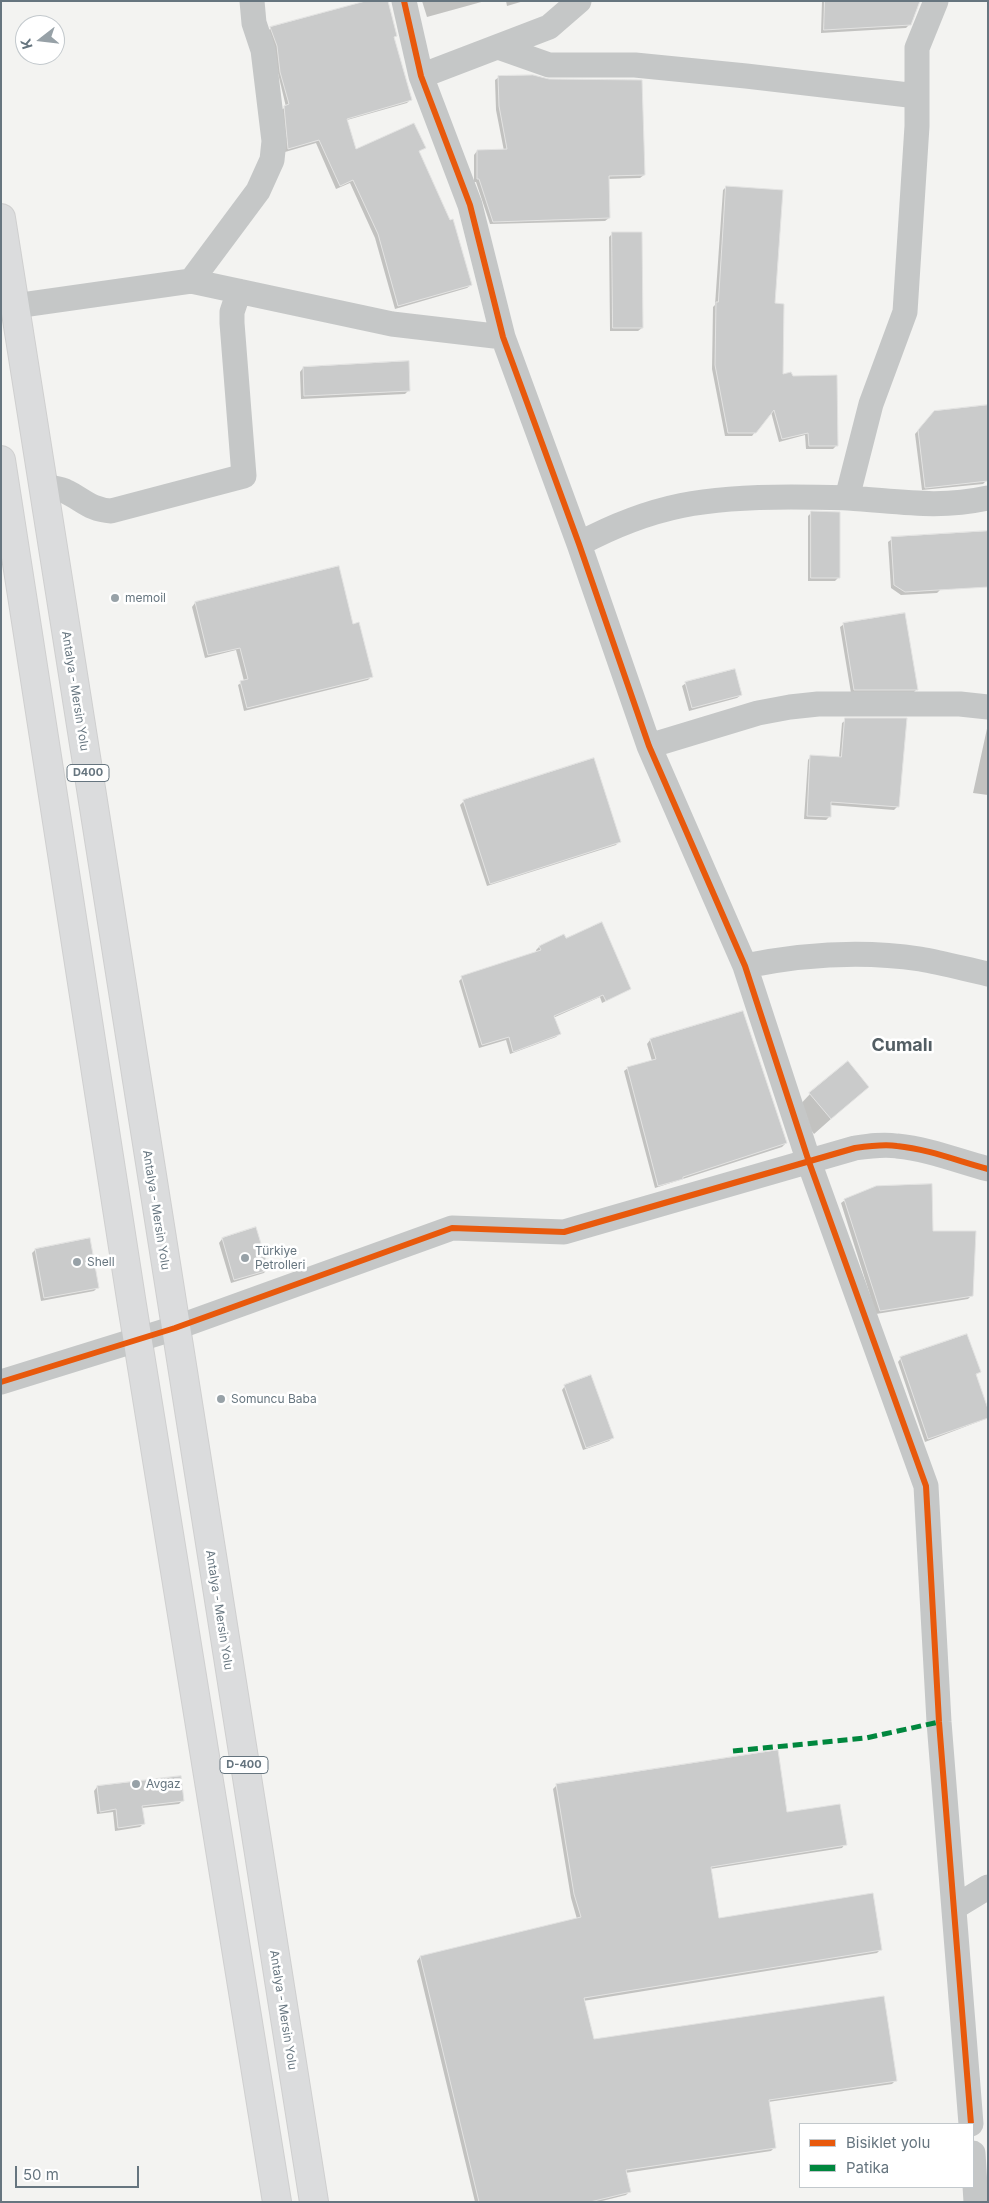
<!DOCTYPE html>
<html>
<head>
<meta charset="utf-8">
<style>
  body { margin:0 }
  #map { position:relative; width:989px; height:2203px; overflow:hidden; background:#f3f3f1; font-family:Inter,sans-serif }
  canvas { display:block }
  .frame { position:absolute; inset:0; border:2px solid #66757f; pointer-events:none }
  .legend { position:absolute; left:799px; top:2123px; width:175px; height:65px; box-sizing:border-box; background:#fff; border:1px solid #c2c8cc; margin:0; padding:6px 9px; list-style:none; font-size:15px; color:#66757f }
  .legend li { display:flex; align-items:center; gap:10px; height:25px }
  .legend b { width:25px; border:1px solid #c2c8cc }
  .north { position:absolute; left:15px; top:15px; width:50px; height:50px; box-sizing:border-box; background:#fff; border:1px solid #c2c8cc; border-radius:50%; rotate:254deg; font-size:14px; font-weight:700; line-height:20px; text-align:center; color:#66757f }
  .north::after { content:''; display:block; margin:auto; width:18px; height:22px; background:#97a1a7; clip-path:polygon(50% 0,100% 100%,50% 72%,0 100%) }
  .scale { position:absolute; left:15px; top:2166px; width:124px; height:22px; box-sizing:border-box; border:2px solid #66757f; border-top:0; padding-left:6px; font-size:15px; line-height:18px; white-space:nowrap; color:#66757f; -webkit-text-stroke:4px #fff; paint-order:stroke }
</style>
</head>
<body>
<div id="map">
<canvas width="989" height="2203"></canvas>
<div class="frame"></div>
<ul class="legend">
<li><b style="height:6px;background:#e8590c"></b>Bisiklet yolu</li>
<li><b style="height:6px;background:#00873e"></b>Patika</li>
</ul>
<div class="north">K</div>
<div class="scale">50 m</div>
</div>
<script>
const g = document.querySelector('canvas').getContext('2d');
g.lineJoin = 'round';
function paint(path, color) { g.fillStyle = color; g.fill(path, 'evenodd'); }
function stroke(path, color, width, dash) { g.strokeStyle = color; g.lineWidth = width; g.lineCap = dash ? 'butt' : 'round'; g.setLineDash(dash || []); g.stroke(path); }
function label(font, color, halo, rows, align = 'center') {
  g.font = font + ' Inter,sans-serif'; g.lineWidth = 5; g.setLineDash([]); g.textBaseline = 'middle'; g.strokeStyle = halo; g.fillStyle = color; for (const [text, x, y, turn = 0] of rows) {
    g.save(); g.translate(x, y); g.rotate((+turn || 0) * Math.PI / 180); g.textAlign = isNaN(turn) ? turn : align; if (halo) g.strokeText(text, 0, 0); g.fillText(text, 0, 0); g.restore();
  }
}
const shadow = new Path2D(`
  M 422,1 L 485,1 L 427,17 Z
  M 506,1 L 524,1 L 507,6 Z
  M 822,1 L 918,1 L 910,24 L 906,28 L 821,33 Z
  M 271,28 L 393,38 L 411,99 L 407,103 L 347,120 L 355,151 L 424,148 L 418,152 L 449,221 L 471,285 L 467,288 L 395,309 L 375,238 L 350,183 L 336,189 L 316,143 L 285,152 L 281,110 L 286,107 L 268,31 Z
  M 499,77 L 644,175 L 640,178 L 608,179 L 609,218 L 605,221 L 490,224 L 476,182 L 474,182 L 474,155 L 477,151 L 504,151 L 496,110 L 495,80 Z
  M 726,187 L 774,305 L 781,375 L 836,446 L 833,449 L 806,449 L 805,435 L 779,442 L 771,412 L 752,436 L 725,436 L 712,369 L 713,307 L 715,305 L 723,190 Z
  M 613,233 L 642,328 L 638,331 L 610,331 L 609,237 Z
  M 303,368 L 409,390 L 405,394 L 301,399 L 300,372 Z
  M 931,416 L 987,480 L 983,484 L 922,490 L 915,434 Z
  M 811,513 L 839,577 L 835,581 L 808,581 L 808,516 Z
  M 892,539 L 940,590 L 937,593 L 901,595 L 891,588 L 888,542 Z
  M 195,603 L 352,625 L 372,676 L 368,680 L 244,711 L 238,685 L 244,681 L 236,650 L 205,658 L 192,607 Z
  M 844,624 L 917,689 L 913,693 L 851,693 L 840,627 Z
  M 686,683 L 741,695 L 737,698 L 689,711 L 682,686 Z
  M 846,720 L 898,806 L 894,810 L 830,805 L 829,817 L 826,820 L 804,819 L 808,760 L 811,756 L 839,758 L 842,723 Z
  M 988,724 L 988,795 L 973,793 Z
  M 464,801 L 619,841 L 616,845 L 487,886 L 460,805 Z
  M 564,936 L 565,940 L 630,989 L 602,1003 L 600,997 L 553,1018 L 559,1034 L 556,1037 L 510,1054 L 506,1040 L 479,1048 L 459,981 L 462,978 L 537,953 L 536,950 L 539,947 Z
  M 650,1040 L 786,1143 L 782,1147 L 655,1188 L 624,1071 L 628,1068 L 652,1061 L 647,1044 Z
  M 867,1087 L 814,1134 L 795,1110 L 810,1094 Z
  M 845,1200 L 932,1233 L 972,1295 L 968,1299 L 876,1314 L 841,1203 Z
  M 255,1229 L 267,1269 L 264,1273 L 231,1283 L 219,1243 L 222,1239 Z
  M 35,1250 L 98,1287 L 94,1291 L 41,1301 L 32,1253 Z
  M 901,1358 L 979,1372 L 975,1376 L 988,1413 L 988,1418 L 925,1442 L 898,1362 Z
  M 565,1386 L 612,1438 L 609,1441 L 583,1450 L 562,1390 Z
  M 557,1785 L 786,1814 L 845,1844 L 842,1848 L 710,1869 L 718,1920 L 881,1949 L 877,1953 L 583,2001 L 593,2040 L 896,2080 L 892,2084 L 768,2102 L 775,2147 L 771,2151 L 625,2173 L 630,2191 L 626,2195 L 598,2202 L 475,2202 L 417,1961 L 420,1957 L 577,1919 L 571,1898 L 553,1789 Z
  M 97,1787 L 183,1800 L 179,1804 L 141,1808 L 143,1824 L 140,1827 L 115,1831 L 113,1812 L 97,1814 L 94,1791 Z`);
const building = new Path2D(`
  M 366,1 L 388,1 L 397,36 L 394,37 L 412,100 L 347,119 L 356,149 L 414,123 L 426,148 L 419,151 L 450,220 L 453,219 L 472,285 L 398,306 L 378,234 L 353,180 L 340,186 L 319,140 L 288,149 L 284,106 L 289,104 L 280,72 L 277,46 L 270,27 Z
  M 825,1 L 920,1 L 911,25 L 824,30 Z
  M 533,75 L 549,79 L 642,80 L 645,175 L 609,176 L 610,218 L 493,222 L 479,179 L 477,179 L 477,150 L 507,149 L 499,106 L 498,76 Z
  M 726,186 L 783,190 L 775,303 L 784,304 L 783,374 L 791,372 L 793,376 L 837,375 L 838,446 L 809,446 L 808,433 L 782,439 L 774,410 L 756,433 L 728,433 L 715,365 L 716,302 L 718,302 Z
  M 612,232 L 642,232 L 643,328 L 613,328 Z
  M 409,361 L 410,391 L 304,396 L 303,367 Z
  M 988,405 L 988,481 L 925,488 L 918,430 L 934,411 Z
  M 811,511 L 840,512 L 840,578 L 811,578 Z
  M 988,531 L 988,587 L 905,592 L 894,585 L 891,537 Z
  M 339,566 L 353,624 L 359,622 L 373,677 L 247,708 L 240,681 L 248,679 L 240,648 L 208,655 L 195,602 Z
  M 905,613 L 918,690 L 854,690 L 843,623 Z
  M 735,669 L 742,695 L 692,708 L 685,682 Z
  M 845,718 L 907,718 L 899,807 L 831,802 L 831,817 L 807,816 L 810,755 L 841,757 Z
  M 594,758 L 621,842 L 490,884 L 463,800 Z
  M 602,922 L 631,989 L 606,1001 L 603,995 L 554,1016 L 561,1034 L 513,1052 L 509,1037 L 482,1045 L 461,976 L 541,950 L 539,946 L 564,934 L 566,938 Z
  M 743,1011 L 787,1143 L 683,1177 L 683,1179 L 658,1186 L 627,1067 L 656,1059 L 650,1039 Z
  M 848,1061 L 869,1087 L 831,1119 L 809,1093 Z
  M 932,1184 L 933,1231 L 976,1231 L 973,1296 L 880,1311 L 844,1199 L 876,1186 Z
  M 256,1227 L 269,1270 L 234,1280 L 222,1238 Z
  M 90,1238 L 99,1288 L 44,1298 L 35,1249 Z
  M 967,1334 L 981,1372 L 976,1374 L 988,1409 L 988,1418 L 928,1439 L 900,1357 Z
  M 591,1375 L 614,1438 L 586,1448 L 564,1385 Z
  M 778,1750 L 787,1812 L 840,1804 L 847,1845 L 711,1867 L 719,1918 L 873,1893 L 882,1950 L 584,1998 L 594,2039 L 884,1996 L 897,2081 L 769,2100 L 776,2148 L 626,2170 L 631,2192 L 590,2202 L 479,2202 L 420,1956 L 581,1917 L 574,1894 L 556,1784 Z
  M 181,1776 L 184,1801 L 142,1806 L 145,1824 L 118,1828 L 116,1809 L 100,1812 L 97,1786 Z`);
const minor = new Path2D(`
  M 404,1 L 421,76 L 470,205 L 503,337 L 579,544 L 649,746 L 745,966 L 809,1162 L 926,1486 L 939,1722 L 971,2124
  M 498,47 L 549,65 L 635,65 L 746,76 L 917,96
  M 421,76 L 549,27 L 579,1
  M 191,281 L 258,191 L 272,160 L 274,141 L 263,50 L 254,23 L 252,1
  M 15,306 L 191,281 L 392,324 L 503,337
  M 44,486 C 51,488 60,488 67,492 C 83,500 91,510 111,511 L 244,476 L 232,323 L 232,312 L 239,291
  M 847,498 L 871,404 L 905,312 L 917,126 L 917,48 L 936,1
  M 579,544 C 654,504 707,497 791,497 C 810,497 829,497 848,498 C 898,501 938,509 988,498
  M 649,746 L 758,713 L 790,707 L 818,704 L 960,704 L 988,707
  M 745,966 C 804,954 861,950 920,959 C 943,963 965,969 988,974
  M 1,1382 L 175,1328 L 452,1228 L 564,1232 L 855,1148 C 869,1146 883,1144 897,1146 C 928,1149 958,1161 988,1169
  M 955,1907 L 988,1887
  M 973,2153 L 976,2202`);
const highway = new Path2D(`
  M 1,218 L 314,2202
  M 1,460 L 132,1305 L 277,2202`);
const quiet = new Path2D(`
  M 733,1751 L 866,1738 L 939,1722`);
const cycleway = new Path2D(`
  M 404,1 L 421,76 L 470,205 L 503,337 L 579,544 L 649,746 L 745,966 L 809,1162 L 926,1486 L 939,1722 L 971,2124
  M 1,1382 L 175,1328 L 452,1228 L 564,1232 L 855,1148 C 869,1146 883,1144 897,1146 C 928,1149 958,1161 988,1169`);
const markers = [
  [115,598,5,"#97a1a7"],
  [245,1258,5,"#97a1a7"],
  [77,1262,5,"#97a1a7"],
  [221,1399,5,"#97a1a7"],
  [136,1784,5,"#97a1a7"]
];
const shields = [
  [88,773,42],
  [244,1765,48]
];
const shieldNames = [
  ["D400",88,773],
  ["D-400",244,1765]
];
const poiNames = [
  ["memoil",125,598],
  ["Türkiye",255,1251],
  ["Petrolleri",255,1265],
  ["Shell",87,1262],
  ["Somuncu Baba",231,1399],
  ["Avgaz",146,1784]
];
const streetNames = [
  ["Antalya - Mersin Yolu",75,691,81],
  ["Antalya - Mersin Yolu",156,1210,81],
  ["Antalya - Mersin Yolu",219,1610,81],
  ["Antalya - Mersin Yolu",283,2010,81]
];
const districtNames = [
  ["Cumalı",902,1046]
];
paint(shadow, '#0003');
paint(building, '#cacbcb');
stroke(building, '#e2e2e1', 1);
stroke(highway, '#cfcfcf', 30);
stroke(minor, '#c5c7c7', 25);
stroke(highway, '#dbdcdd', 28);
stroke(quiet, '#00873e', 5, [10, 5]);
stroke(cycleway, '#e8590c', 6);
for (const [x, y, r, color] of markers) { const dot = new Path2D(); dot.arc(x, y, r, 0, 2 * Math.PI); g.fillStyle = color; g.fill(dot); stroke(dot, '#fff', 2); }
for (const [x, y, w] of shields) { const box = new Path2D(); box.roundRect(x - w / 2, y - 8.5, w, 17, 4); g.fillStyle = '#fff'; g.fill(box); stroke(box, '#66757f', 1); }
label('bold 11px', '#66757f', null, shieldNames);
label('12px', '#66757f', '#fff', poiNames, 'left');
label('12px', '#66757f', '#fff', streetNames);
label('bold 18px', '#535e64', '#fff', districtNames);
</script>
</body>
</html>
